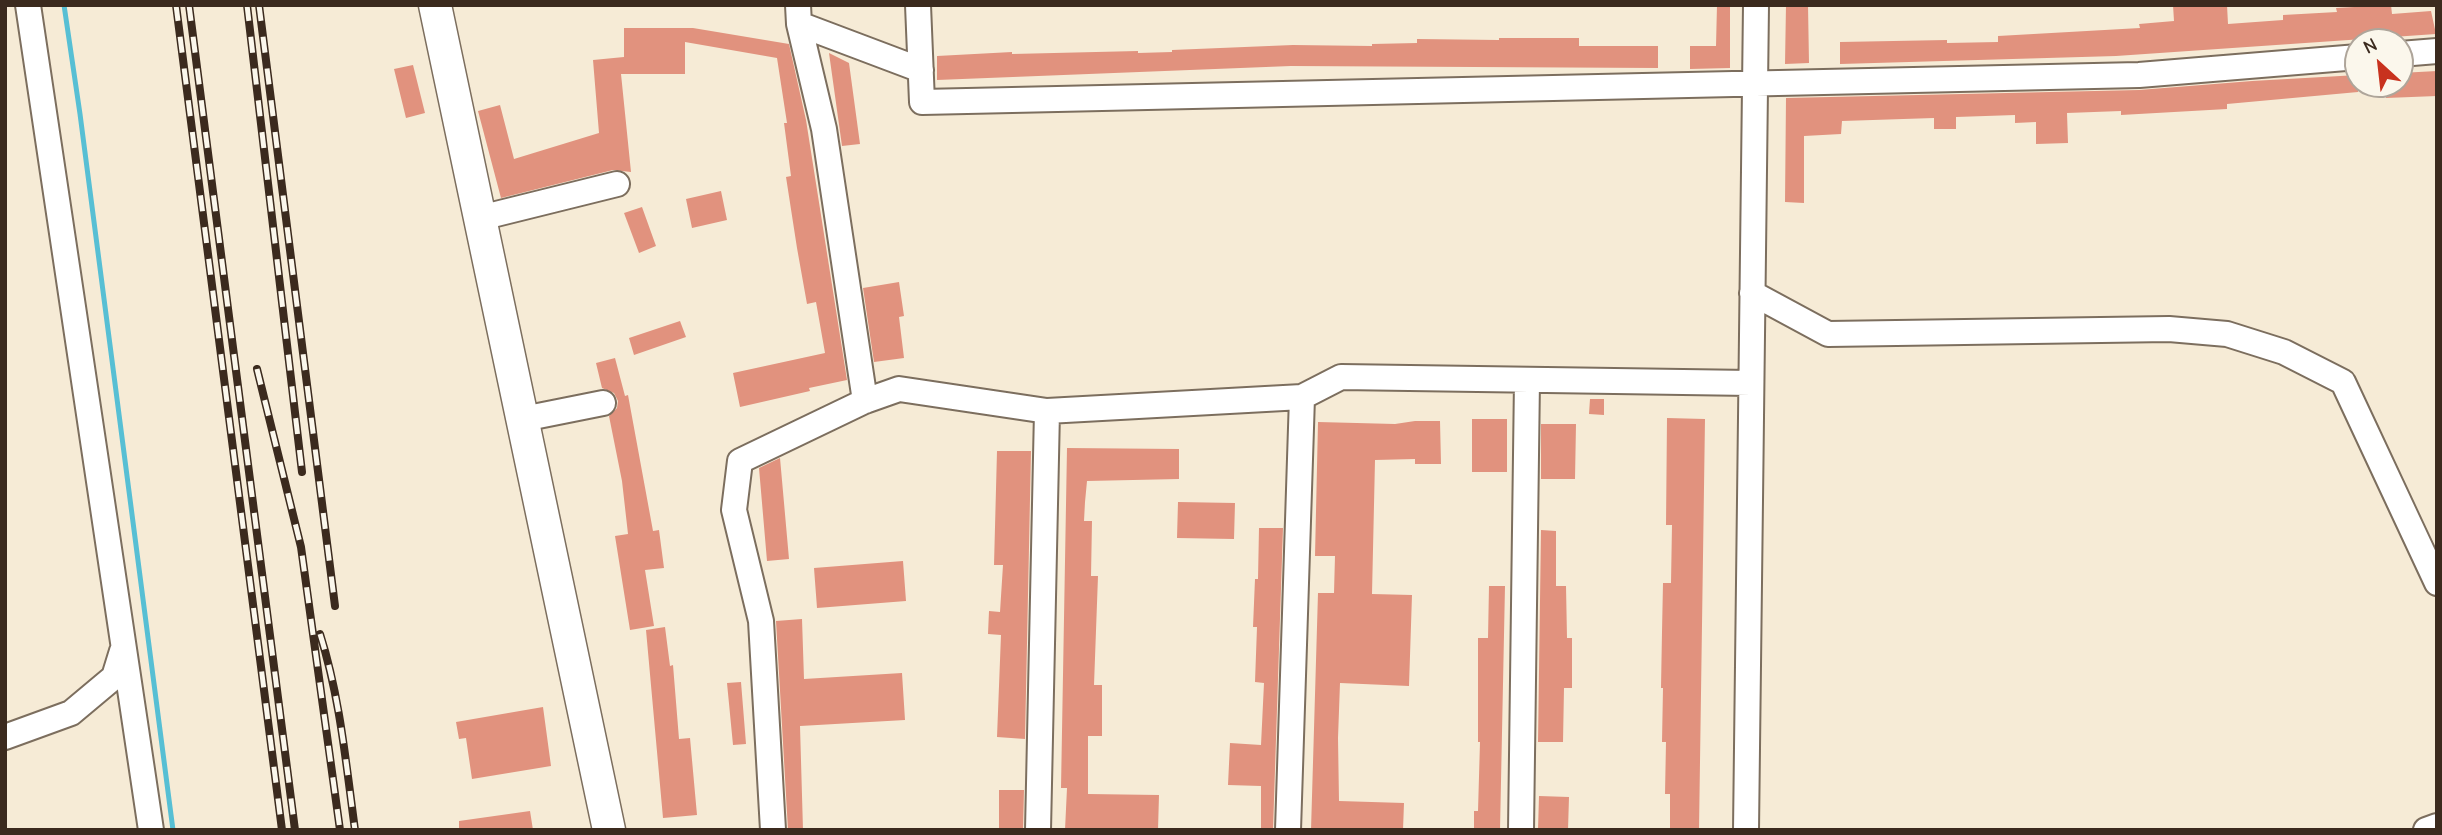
<!DOCTYPE html>
<html>
<head>
<meta charset="utf-8">
<style>
  body { margin:0 }
  #map { position:relative; width:2442px; height:835px; overflow:hidden; background:#f6ebd6; font-family:"Comic Neue",sans-serif }
  canvas { display:block }
  .frame { position:absolute; inset:0; border:7px solid #3b2a1e; pointer-events:none }
  .north { position:absolute; left:2344px; top:28px; width:70px; height:70px; box-sizing:border-box; background:#fbf7ec; border:2px solid #aea59a; border-radius:50%; rotate:333deg; font-size:19px; font-weight:700; line-height:28px; text-align:center; color:#3b2a1e }
  .north::after { content:''; display:block; margin:auto; width:24px; height:32px; background:#c8321e; clip-path:polygon(50% 0,100% 100%,50% 72%,0 100%) }
</style>
</head>
<body>
<div id="map">
<canvas width="2442" height="835"></canvas>
<div class="frame"></div>
<div class="north">N</div>
</div>
<script>
const g = document.querySelector('canvas').getContext('2d');
g.lineJoin = 'round';
function stroke(path, color, width, dash) { g.strokeStyle = color; g.lineWidth = width; g.lineCap = dash ? 'butt' : 'round'; g.setLineDash(dash || []); g.stroke(path); }
function paint(path, color) { g.fillStyle = color; g.fill(path, 'evenodd'); }
const stream = new Path2D(`
  M 64,5 L 80,114 L 173,830`);
const building = new Path2D(`
  M 1717,5 L 1730,5 L 1730,68 L 1690,69 L 1690,46 L 1716,46 Z
  M 1786,5 L 1808,5 L 1809,63 L 1785,64 Z
  M 2173,5 L 2227,5 L 2228,24 L 2283,20 L 2283,15 L 2337,12 L 2336,8 L 2391,5 L 2392,14 L 2431,11 L 2436,34 L 2116,56 L 1840,64 L 1840,42 L 1947,40 L 1947,43 L 1998,42 L 1998,36 L 2140,28 L 2139,24 L 2174,21 Z
  M 624,28 L 693,28 L 789,44 L 806,120 L 847,380 L 809,388 L 810,391 L 740,407 L 733,373 L 825,353 L 816,302 L 807,304 L 797,248 L 786,177 L 791,176 L 784,123 L 787,123 L 777,58 L 685,42 L 685,74 L 621,74 L 631,172 L 613,170 L 501,198 L 478,111 L 500,105 L 514,159 L 599,133 L 593,60 L 624,57 Z
  M 1499,38 L 1579,38 L 1579,46 L 1658,46 L 1658,68 L 1291,66 L 937,80 L 937,56 L 1012,52 L 1012,54 L 1138,51 L 1138,53 L 1172,52 L 1172,50 L 1293,45 L 1372,46 L 1372,44 L 1417,43 L 1417,39 L 1499,40 Z
  M 829,53 L 849,63 L 860,144 L 842,146 Z
  M 413,65 L 425,113 L 406,118 L 394,69 Z
  M 2437,71 L 2437,96 L 2386,98 L 2385,84 L 2400,84 L 2400,73 Z
  M 2358,75 L 2358,92 L 2227,104 L 2227,109 L 2121,115 L 2121,111 L 2067,113 L 2068,143 L 2036,144 L 2036,122 L 2015,123 L 2015,115 L 1956,117 L 1956,129 L 1934,129 L 1934,118 L 1842,121 L 1841,134 L 1804,136 L 1804,203 L 1785,202 L 1786,98 L 2139,90 L 2252,81 Z
  M 721,191 L 727,220 L 692,228 L 686,199 Z
  M 642,207 L 656,246 L 639,253 L 624,213 Z
  M 899,282 L 904,316 L 899,317 L 904,358 L 874,362 L 863,288 Z
  M 680,321 L 686,337 L 634,355 L 629,338 Z
  M 615,358 L 625,396 L 628,395 L 653,531 L 659,530 L 664,568 L 645,570 L 654,626 L 630,630 L 615,536 L 628,534 L 622,481 L 609,416 L 617,408 L 618,401 L 614,393 L 602,388 L 596,363 Z
  M 1590,399 L 1604,399 L 1604,415 L 1589,414 Z
  M 1667,418 L 1705,419 L 1699,830 L 1670,830 L 1670,794 L 1665,794 L 1666,742 L 1662,742 L 1663,688 L 1661,688 L 1662,632 L 1663,583 L 1671,583 L 1672,525 L 1666,525 Z
  M 1472,419 L 1507,419 L 1507,472 L 1472,472 Z
  M 1415,421 L 1440,421 L 1441,464 L 1415,464 L 1415,459 L 1375,460 L 1372,594 L 1412,595 L 1409,686 L 1340,683 L 1338,738 L 1339,801 L 1404,803 L 1403,830 L 1311,830 L 1318,593 L 1334,593 L 1335,556 L 1315,556 L 1318,422 L 1395,424 Z
  M 1541,424 L 1576,424 L 1575,479 L 1541,479 Z
  M 1067,448 L 1179,449 L 1179,479 L 1087,481 L 1085,502 L 1084,521 L 1092,521 L 1091,576 L 1098,576 L 1094,685 L 1102,685 L 1102,736 L 1088,736 L 1088,794 L 1159,795 L 1158,830 L 1065,830 L 1067,788 L 1061,788 Z
  M 997,451 L 1031,451 L 1025,739 L 997,737 L 1001,635 L 988,634 L 989,611 L 1000,612 L 1003,565 L 994,565 Z
  M 780,458 L 789,559 L 767,561 L 759,468 Z
  M 1178,502 L 1235,503 L 1234,539 L 1177,538 Z
  M 1259,528 L 1283,528 L 1273,830 L 1261,830 L 1261,786 L 1228,785 L 1230,743 L 1261,745 L 1264,683 L 1255,682 L 1257,627 L 1253,627 L 1255,579 L 1258,579 Z
  M 1541,530 L 1556,531 L 1556,586 L 1566,586 L 1567,638 L 1572,638 L 1572,688 L 1564,688 L 1563,742 L 1538,742 Z
  M 903,561 L 906,601 L 817,608 L 814,568 Z
  M 1489,586 L 1505,586 L 1500,830 L 1474,830 L 1474,811 L 1478,811 L 1480,742 L 1478,742 L 1478,638 L 1488,638 Z
  M 802,619 L 804,679 L 902,673 L 905,720 L 800,726 L 803,830 L 788,830 L 776,621 Z
  M 665,627 L 670,666 L 673,665 L 679,739 L 690,738 L 697,815 L 663,818 L 646,630 Z
  M 741,682 L 746,744 L 733,745 L 727,683 Z
  M 543,707 L 551,766 L 472,779 L 466,738 L 459,739 L 456,722 Z
  M 999,790 L 1024,790 L 1023,830 L 999,830 Z
  M 1539,796 L 1569,797 L 1568,830 L 1538,830 Z
  M 530,811 L 533,830 L 459,830 L 459,821 Z`);
const minor = new Path2D(`
  M 28,5 L 151,830
  M 798,5 L 799,24 L 824,129 L 865,401
  M 918,5 L 922,102 L 2139,75 L 2358,57
  M 799,24 L 921,70
  M 2400,54 L 2437,51
  M 480,218 L 617,184
  M 1752,293 L 1828,334 L 2169,329 L 2227,334 L 2284,352 L 2343,382 L 2437,583
  M 523,419 L 603,403
  M 5,737 L 71,713 L 114,677 L 122,651
  M 773,830 L 761,621 L 734,510 L 740,461 L 865,401 L 899,389 L 1047,411 L 1302,397 L 1341,377 L 1751,383
  M 1038,830 L 1047,411
  M 1288,830 L 1302,397
  M 1521,830 L 1527,380
  M 1746,830 L 1756,5
  M 2426,830 L 2437,826`);
const major = new Path2D(`
  M 435,5 L 609,830`);
const rail = new Path2D(`
  M 176,5 L 282,830
  M 189,5 L 295,830
  M 247,5 L 302,472
  M 259,5 L 335,606
  M 257,369 L 301,547 L 340,830
  M 320,634 C 340,697 346,764 355,830`);
stroke(stream, '#57bfd4', 5);
paint(building, '#e1927e');
stroke(minor, '#7c6e5e', 28);
stroke(major, '#7c6e5e', 35);
stroke(minor, '#fff', 24);
stroke(major, '#fff', 32);
stroke(rail, '#3b2a1e', 8);
stroke(rail, '#fbf7ec', 5, [16]);
</script>
</body>
</html>
